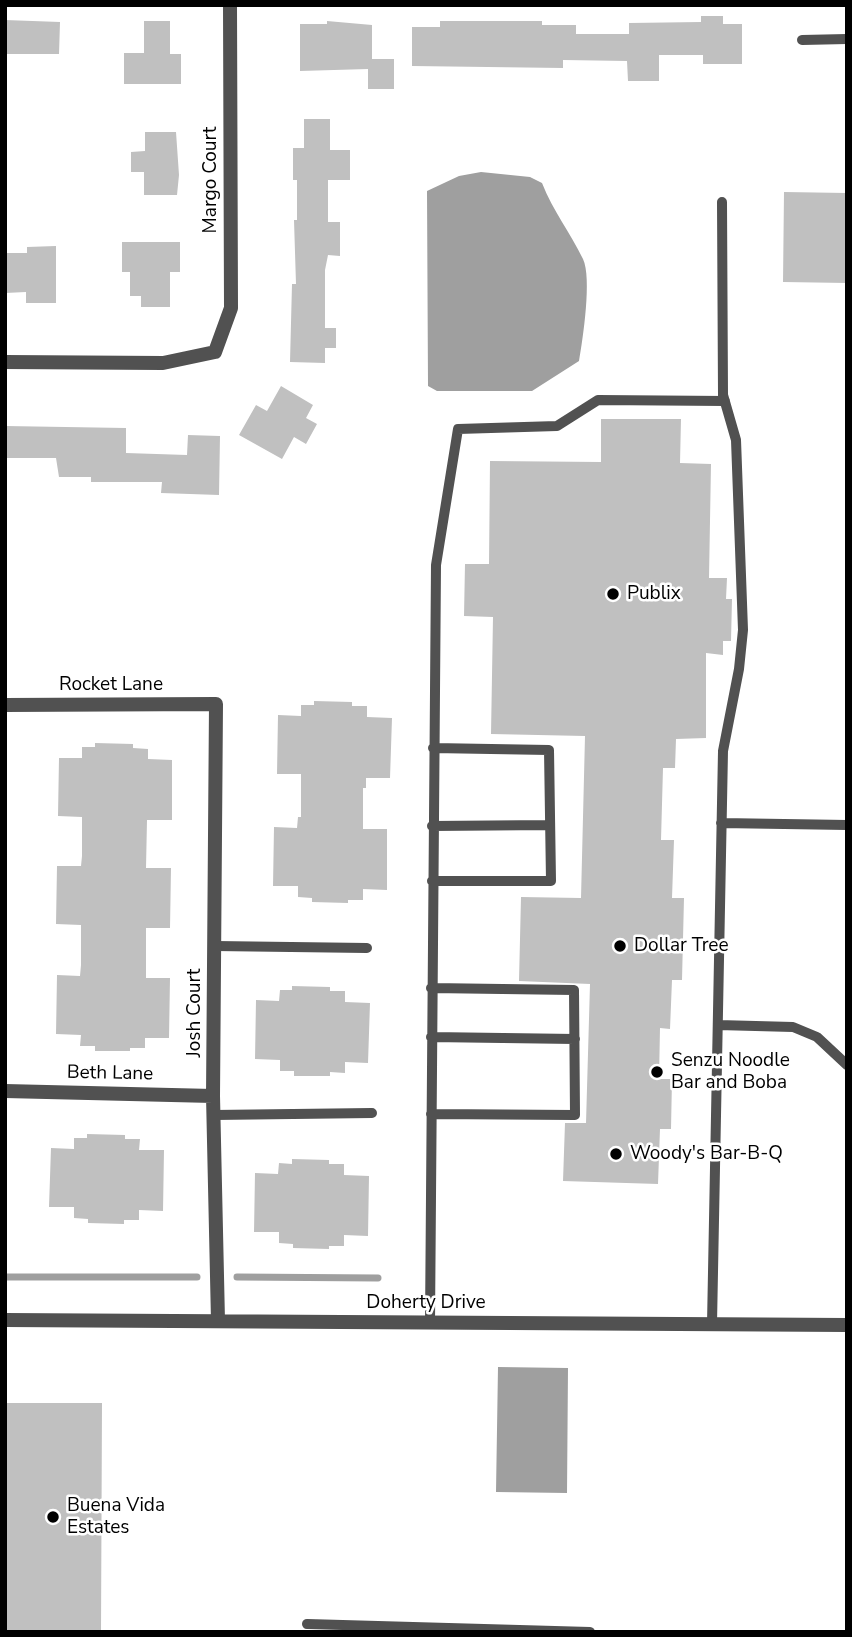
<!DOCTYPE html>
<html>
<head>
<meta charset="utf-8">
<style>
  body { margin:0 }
  #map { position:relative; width:852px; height:1637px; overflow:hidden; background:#fff; font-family:"Nunito Sans",sans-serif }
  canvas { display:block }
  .frame { position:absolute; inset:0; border:7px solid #000; pointer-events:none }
</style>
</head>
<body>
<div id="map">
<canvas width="852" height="1637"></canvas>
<div class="frame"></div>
</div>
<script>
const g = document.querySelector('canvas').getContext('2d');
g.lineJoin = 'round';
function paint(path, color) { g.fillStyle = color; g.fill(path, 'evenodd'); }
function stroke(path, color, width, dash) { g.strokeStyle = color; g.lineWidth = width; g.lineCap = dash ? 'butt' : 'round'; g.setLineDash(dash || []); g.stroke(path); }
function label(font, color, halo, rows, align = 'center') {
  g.font = font + ' "Nunito Sans",sans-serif'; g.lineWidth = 5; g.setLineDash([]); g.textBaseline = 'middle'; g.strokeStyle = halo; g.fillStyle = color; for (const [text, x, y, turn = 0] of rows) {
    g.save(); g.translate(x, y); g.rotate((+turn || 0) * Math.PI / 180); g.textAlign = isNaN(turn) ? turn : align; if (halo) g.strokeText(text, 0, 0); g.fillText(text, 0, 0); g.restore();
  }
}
const water = new Path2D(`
  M 481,172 L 530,177 L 542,183 C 553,211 570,232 583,259 C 592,278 583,338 579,361 L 532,391 L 437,391 L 428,386 L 427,191 L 459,176 Z
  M 498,1367 L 568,1368 L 567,1493 L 496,1492 Z`);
const stream = new Path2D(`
  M 5,1277 L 197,1277
  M 237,1277 L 378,1278`);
const building = new Path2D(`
  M 701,16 L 723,16 L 723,24 L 742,24 L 742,64 L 703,64 L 703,55 L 659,55 L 659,81 L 628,81 L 627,61 L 563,60 L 563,68 L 412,66 L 412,27 L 440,27 L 440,21 L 542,21 L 542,25 L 576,25 L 576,34 L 629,34 L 629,23 L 701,22 Z
  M 5,20 L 60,22 L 59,54 L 5,54 Z
  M 144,21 L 170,21 L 170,54 L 181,54 L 181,84 L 124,84 L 124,53 L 144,53 Z
  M 327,21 L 372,25 L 372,59 L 394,59 L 394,89 L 368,89 L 368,69 L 300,71 L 300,24 L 327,24 Z
  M 304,119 L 330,119 L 330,150 L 350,150 L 350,180 L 328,180 L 328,222 L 340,222 L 340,256 L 328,255 L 325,270 L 325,328 L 336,328 L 336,348 L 325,348 L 325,363 L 290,362 L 292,284 L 296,284 L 294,220 L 297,220 L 297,180 L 293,180 L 293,148 L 304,148 Z
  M 145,132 L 176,132 L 179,175 L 177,195 L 144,195 L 144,172 L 131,172 L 131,152 L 145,151 Z
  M 784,192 L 847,193 L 847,283 L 783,282 Z
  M 122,242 L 180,242 L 180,272 L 170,272 L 170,307 L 141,307 L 141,296 L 130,296 L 130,272 L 122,272 Z
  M 56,246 L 56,303 L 26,303 L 26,292 L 5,293 L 5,253 L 27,253 L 27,247 Z
  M 281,386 L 313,405 L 306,418 L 317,424 L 306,444 L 294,437 L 282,459 L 239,435 L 256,405 L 267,411 Z
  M 601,419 L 681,419 L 680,463 L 711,464 L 709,578 L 727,578 L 726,599 L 732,599 L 731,641 L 723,641 L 723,655 L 706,653 L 706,738 L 676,739 L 675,768 L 663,768 L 661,840 L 674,840 L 672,898 L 684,898 L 682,980 L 672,980 L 670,1029 L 660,1028 L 659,1079 L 672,1079 L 671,1129 L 660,1129 L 658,1184 L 563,1181 L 565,1123 L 586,1123 L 590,984 L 519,981 L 521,897 L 581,898 L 585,736 L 491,734 L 493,617 L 464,616 L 465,564 L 489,564 L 490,461 L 601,462 Z
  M 5,426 L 126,428 L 126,453 L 187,455 L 188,435 L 220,436 L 219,495 L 161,493 L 162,482 L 91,482 L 91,477 L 59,477 L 56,458 L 5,458 Z
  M 314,701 L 352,702 L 352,706 L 367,706 L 367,717 L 392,718 L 390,778 L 366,778 L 366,788 L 363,788 L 363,829 L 387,829 L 387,890 L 363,889 L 363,900 L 348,900 L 348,903 L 312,902 L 312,898 L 298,897 L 298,886 L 273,886 L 274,827 L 297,828 L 298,817 L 301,817 L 301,774 L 277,774 L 278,715 L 301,716 L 301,705 L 314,705 Z
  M 95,743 L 133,744 L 133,748 L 148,749 L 148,759 L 172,760 L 172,820 L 147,820 L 146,868 L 171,868 L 170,928 L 146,928 L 146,978 L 170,978 L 169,1038 L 145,1038 L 145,1048 L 130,1048 L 130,1051 L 95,1051 L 95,1046 L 80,1046 L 81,1035 L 56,1034 L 57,975 L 80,976 L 81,965 L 81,925 L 56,924 L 57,866 L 81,866 L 82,856 L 82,817 L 58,816 L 59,758 L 82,758 L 82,747 L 95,747 Z
  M 292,986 L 330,987 L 330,991 L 345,991 L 345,1002 L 370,1003 L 368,1063 L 345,1062 L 345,1073 L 330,1072 L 330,1076 L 294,1076 L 294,1071 L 280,1071 L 280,1060 L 255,1059 L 256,1000 L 279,1001 L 280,990 L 292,990 Z
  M 87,1134 L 125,1135 L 125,1139 L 140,1139 L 139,1150 L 164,1150 L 163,1211 L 139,1210 L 139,1220 L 124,1220 L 124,1224 L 88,1223 L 88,1219 L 74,1218 L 74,1207 L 49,1207 L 51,1148 L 74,1149 L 74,1138 L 87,1138 Z
  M 292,1159 L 329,1160 L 329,1164 L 344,1164 L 344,1175 L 369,1176 L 368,1236 L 344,1235 L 344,1246 L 329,1246 L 329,1249 L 293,1248 L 293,1244 L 279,1243 L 279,1232 L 254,1232 L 255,1173 L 278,1174 L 279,1163 L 292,1164 Z
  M 5,1403 L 102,1403 L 101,1632 L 5,1632 Z`);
const service = new Path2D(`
  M 802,40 L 847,39
  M 721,823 L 847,825
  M 432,826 L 550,825
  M 432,881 L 551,881 L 549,750 L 433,748
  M 215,946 L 367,948
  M 718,1025 L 793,1027 L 817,1037 L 847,1065
  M 431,1037 L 575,1039
  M 431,1114 L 575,1115 L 574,990 L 431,988
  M 214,1115 L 372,1113
  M 430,1322 L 436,565 L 458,429 L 557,426 L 598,400 L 725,401
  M 712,1324 L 723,751 L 739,669 L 743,630 L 736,440 L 723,395 L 722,202
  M 307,1624 L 590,1632`);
const minor = new Path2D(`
  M 5,362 L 163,363 L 215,352 L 231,308 L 230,5
  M 5,705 L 216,704 L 213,1096 L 218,1321
  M 5,1091 L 213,1096
  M 5,1320 L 847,1325`);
const markers = [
  [613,594,7,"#000"],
  [620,946,7,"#000"],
  [657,1072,7,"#000"],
  [616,1154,7,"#000"],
  [53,1517,7,"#000"]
];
const streetNames = [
  ["Margo Court",211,180,-90],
  ["Rocket Lane",111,685],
  ["Josh Court",195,1013,-90],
  ["Beth Lane",110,1074,1],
  ["Doherty Drive",426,1303]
];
const poiNames = [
  ["Publix",627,594],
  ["Dollar Tree",634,946],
  ["Senzu Noodle",671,1061],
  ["Bar and Boba",671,1083],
  ["Woody's Bar-B-Q",630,1154],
  ["Buena Vida",67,1506],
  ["Estates",67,1528]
];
paint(water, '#9f9f9f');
stroke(stream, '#9f9f9f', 7);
paint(building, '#c0c0c0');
stroke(service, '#515151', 10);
stroke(minor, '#515151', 14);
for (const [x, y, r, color] of markers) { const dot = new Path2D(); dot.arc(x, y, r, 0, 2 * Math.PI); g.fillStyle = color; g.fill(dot); stroke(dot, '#fff', 2.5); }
label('19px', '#000', '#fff', streetNames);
label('19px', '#000', '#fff', poiNames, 'left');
</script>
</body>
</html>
